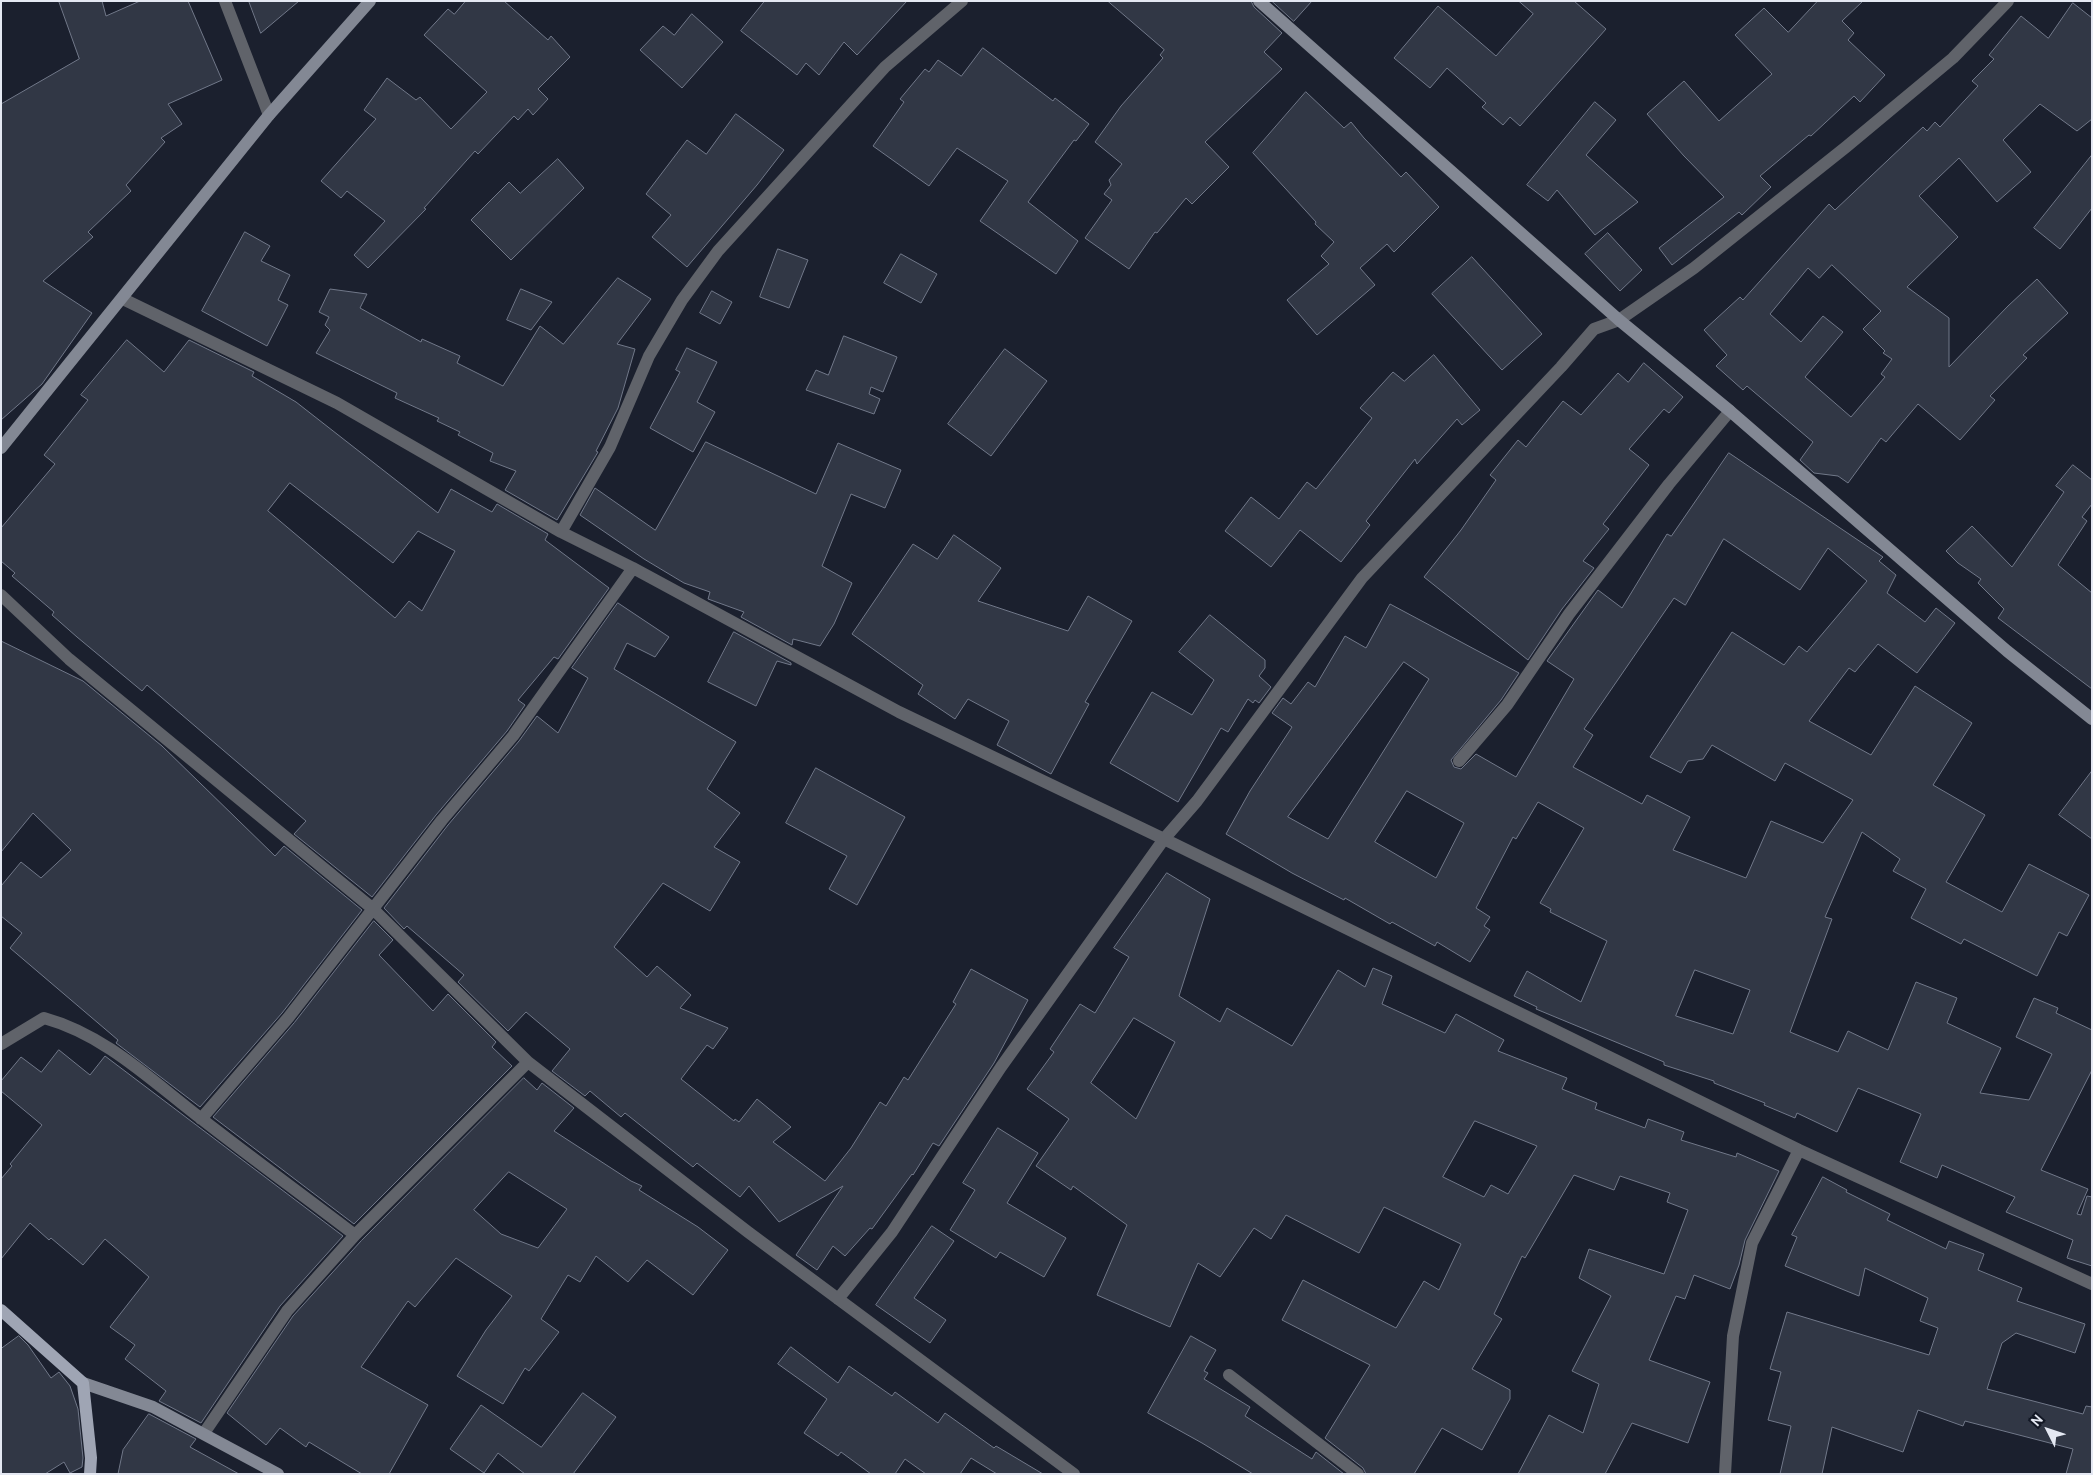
<!DOCTYPE html>
<html>
<head>
<meta charset="utf-8">
<style>
  body { margin:0 }
  #map { position:relative; width:2093px; height:1475px; overflow:hidden; background:#1b202e; font-family:Cabin,sans-serif }
  canvas { display:block }
  .frame { position:absolute; inset:0; border:2px solid #e4e8f2; pointer-events:none }
  .north { position:absolute; left:2023px; top:1405px; width:50px; height:50px; -webkit-text-stroke:4px #121724; paint-order:stroke; rotate:311deg; font-size:14px; font-weight:700; line-height:20px; text-align:center; color:#e4e8f2 }
  .north::after { content:''; display:block; margin:auto; width:18px; height:22px; background:#e4e8f2; clip-path:polygon(50% 0,100% 100%,50% 72%,0 100%) }
</style>
</head>
<body>
<div id="map">
<canvas width="2093" height="1475"></canvas>
<div class="frame"></div>
<div class="north">N</div>
</div>
<script>
const g = document.querySelector('canvas').getContext('2d');
g.lineJoin = 'round';
function paint(path, color) { g.fillStyle = color; g.fill(path, 'evenodd'); }
function stroke(path, color, width, dash) { g.strokeStyle = color; g.lineWidth = width; g.lineCap = dash ? 'butt' : 'round'; g.setLineDash(dash || []); g.stroke(path); }
const building = new Path2D(`
  M 59,1 L 102,1 L 106,16 L 140,1 L 188,1 L 222,80 L 168,104 L 182,124 L 161,138 L 165,142 L 126,185 L 131,191 L 88,232 L 93,237 L 43,281 L 92,313 L 42,384 L 1,420 L 1,104 L 79,59 Z
  M 249,1 L 299,1 L 261,33 Z
  M 466,1 L 504,1 L 548,40 L 551,36 L 570,57 L 538,89 L 548,99 L 533,115 L 528,109 L 518,120 L 514,116 L 478,154 L 475,151 L 424,208 L 426,209 L 368,268 L 354,255 L 385,221 L 347,191 L 341,198 L 321,181 L 376,119 L 364,110 L 387,78 L 416,100 L 420,97 L 451,129 L 487,92 L 424,35 L 448,9 L 454,14 Z
  M 765,1 L 907,1 L 857,55 L 844,42 L 819,75 L 806,63 L 797,75 L 741,31 Z
  M 1108,1 L 1251,1 L 1254,7 L 1282,33 L 1264,52 L 1282,69 L 1205,142 L 1229,167 L 1192,204 L 1186,198 L 1157,233 L 1155,232 L 1129,269 L 1085,238 L 1112,200 L 1104,194 L 1111,185 L 1109,180 L 1122,164 L 1095,142 L 1121,106 L 1163,58 L 1160,55 L 1164,50 Z
  M 1272,1 L 1312,1 L 1294,21 Z
  M 1519,1 L 1574,1 L 1606,29 L 1520,126 L 1510,117 L 1503,125 L 1482,107 L 1486,103 L 1447,68 L 1430,88 L 1394,58 L 1438,6 L 1496,56 L 1533,14 Z
  M 1818,1 L 1863,1 L 1842,21 L 1854,33 L 1848,40 L 1885,75 L 1860,102 L 1854,96 L 1811,136 L 1809,135 L 1760,176 L 1771,187 L 1742,215 L 1739,212 L 1672,265 L 1659,248 L 1724,197 L 1684,156 L 1647,114 L 1684,81 L 1719,121 L 1772,74 L 1735,35 L 1764,8 L 1788,32 Z
  M 2073,3 L 2092,18 L 2092,119 L 2077,131 L 2040,104 L 2003,140 L 2031,172 L 1997,202 L 1959,158 L 1919,196 L 1958,237 L 1907,287 L 1949,318 L 1949,367 L 2008,306 L 2037,279 L 2068,313 L 2023,355 L 2027,358 L 1990,396 L 1995,400 L 1960,440 L 1918,404 L 1886,442 L 1881,438 L 1848,483 L 1838,476 L 1814,473 L 1800,460 L 1813,442 L 1747,386 L 1743,390 L 1716,366 L 1727,355 L 1704,330 L 1740,297 L 1743,300 L 1829,204 L 1835,210 L 1923,127 L 1927,131 L 1935,122 L 1940,127 L 1978,86 L 1972,81 L 1994,59 L 1989,55 L 2021,16 L 2048,38 ZM 1832,265 L 1881,311 L 1863,329 L 1885,351 L 1883,353 L 1892,359 L 1881,374 L 1885,377 L 1851,417 L 1805,377 L 1843,332 L 1823,316 L 1801,342 L 1770,314 L 1808,268 L 1819,278 Z
  M 692,14 L 723,42 L 682,88 L 640,50 L 663,26 L 674,35 Z
  M 983,48 L 1053,101 L 1055,98 L 1089,124 L 1076,141 L 1074,140 L 1028,202 L 1078,241 L 1056,274 L 980,221 L 1008,181 L 957,148 L 929,186 L 873,146 L 904,102 L 900,99 L 925,69 L 929,72 L 938,60 L 961,76 Z
  M 1306,92 L 1344,128 L 1351,122 L 1364,138 L 1401,177 L 1406,172 L 1439,207 L 1394,252 L 1387,244 L 1360,268 L 1375,285 L 1317,335 L 1287,300 L 1329,264 L 1321,256 L 1334,242 L 1315,224 L 1316,222 L 1253,153 Z
  M 1595,102 L 1616,120 L 1586,155 L 1638,202 L 1595,235 L 1557,190 L 1548,201 L 1527,185 Z
  M 736,114 L 784,150 L 757,185 L 687,267 L 652,237 L 671,215 L 646,194 L 687,140 L 706,154 Z
  M 2092,155 L 2092,208 L 2060,249 L 2034,228 Z
  M 558,159 L 584,188 L 511,260 L 471,220 L 509,182 L 520,193 Z
  M 245,232 L 270,246 L 261,261 L 290,275 L 278,300 L 288,305 L 267,346 L 202,311 Z
  M 1608,233 L 1642,270 L 1620,291 L 1585,254 Z
  M 778,249 L 808,260 L 789,308 L 760,297 Z
  M 901,254 L 937,274 L 921,303 L 884,283 Z
  M 1472,257 L 1542,334 L 1502,370 L 1432,294 Z
  M 618,278 L 651,299 L 617,344 L 635,349 L 618,408 L 596,451 L 598,452 L 557,520 L 505,490 L 516,471 L 490,461 L 493,453 L 458,435 L 460,432 L 437,421 L 439,418 L 395,398 L 397,393 L 316,353 L 330,330 L 325,325 L 329,317 L 319,312 L 330,289 L 367,294 L 360,308 L 421,342 L 422,339 L 460,356 L 457,363 L 503,386 L 540,326 L 563,344 Z
  M 521,289 L 552,302 L 531,330 L 507,320 Z
  M 712,291 L 732,302 L 720,324 L 700,313 Z
  M 844,336 L 897,357 L 883,392 L 871,387 L 869,394 L 880,399 L 874,414 L 806,390 L 816,370 L 828,375 Z
  M 127,340 L 164,372 L 189,340 L 254,372 L 252,376 L 296,402 L 438,513 L 451,489 L 492,512 L 497,504 L 548,534 L 545,540 L 609,588 L 558,659 L 554,657 L 518,700 L 525,705 L 507,731 L 436,815 L 372,897 L 294,834 L 306,821 L 147,685 L 142,691 L 77,637 L 52,615 L 54,612 L 12,576 L 15,573 L 1,561 L 1,528 L 55,464 L 44,455 L 88,400 L 81,395 ZM 290,483 L 393,563 L 418,531 L 455,551 L 422,611 L 409,601 L 395,618 L 268,511 Z
  M 687,348 L 717,362 L 697,402 L 715,412 L 693,452 L 650,428 L 680,372 L 676,370 Z
  M 1005,349 L 1047,381 L 991,456 L 948,424 Z
  M 1434,355 L 1480,410 L 1462,425 L 1457,419 L 1417,464 L 1415,459 L 1366,521 L 1370,525 L 1341,562 L 1300,530 L 1271,567 L 1225,531 L 1251,497 L 1279,519 L 1307,482 L 1316,489 L 1372,418 L 1360,408 L 1393,372 L 1404,381 Z
  M 1644,363 L 1683,397 L 1669,413 L 1664,409 L 1629,449 L 1649,465 L 1603,524 L 1609,529 L 1583,561 L 1594,568 L 1562,609 L 1528,660 L 1424,577 L 1461,530 L 1496,480 L 1490,475 L 1518,440 L 1526,447 L 1563,401 L 1581,415 L 1618,373 L 1628,382 Z
  M 706,442 L 816,494 L 838,443 L 901,470 L 885,508 L 851,494 L 822,566 L 852,583 L 834,624 L 820,646 L 793,639 L 792,645 L 741,617 L 744,612 L 708,599 L 710,592 L 684,583 L 644,559 L 580,515 L 595,488 L 655,530 Z
  M 1729,453 L 1883,557 L 1879,561 L 1896,575 L 1887,593 L 1925,622 L 1936,608 L 1955,623 L 1917,673 L 1878,644 L 1855,672 L 1849,668 L 1809,721 L 1871,755 L 1915,686 L 1972,723 L 1933,785 L 1985,815 L 1946,882 L 2002,912 L 2029,864 L 2089,895 L 2067,936 L 2059,932 L 2037,976 L 1964,939 L 1961,944 L 1911,918 L 1926,889 L 1893,871 L 1900,859 L 1862,832 L 1825,917 L 1832,919 L 1790,1032 L 1838,1052 L 1848,1031 L 1888,1050 L 1916,982 L 1957,998 L 1947,1023 L 2001,1048 L 1980,1093 L 2029,1100 L 2052,1054 L 2016,1037 L 2034,998 L 2058,1008 L 2056,1013 L 2092,1030 L 2092,1070 L 2041,1170 L 2088,1189 L 2077,1214 L 2081,1215 L 2087,1196 L 2092,1197 L 2092,1266 L 2067,1258 L 2073,1240 L 2006,1212 L 2015,1197 L 1942,1165 L 1937,1178 L 1900,1162 L 1921,1114 L 1858,1088 L 1837,1132 L 1797,1113 L 1795,1118 L 1764,1105 L 1765,1103 L 1714,1083 L 1714,1081 L 1664,1065 L 1664,1062 L 1536,1009 L 1537,1007 L 1514,996 L 1527,971 L 1581,1002 L 1607,941 L 1550,912 L 1551,909 L 1540,903 L 1584,828 L 1538,802 L 1516,839 L 1513,837 L 1476,908 L 1490,917 L 1484,926 L 1490,930 L 1470,962 L 1437,942 L 1435,946 L 1392,922 L 1390,924 L 1345,898 L 1344,900 L 1292,873 L 1226,834 L 1250,791 L 1292,727 L 1272,713 L 1283,698 L 1291,704 L 1308,682 L 1315,687 L 1345,636 L 1366,648 L 1390,604 L 1519,673 L 1501,700 L 1451,760 L 1454,767 L 1461,769 L 1476,754 L 1516,777 L 1574,679 L 1547,661 L 1598,590 L 1622,608 L 1667,534 L 1671,536 ZM 1724,539 L 1800,590 L 1828,548 L 1867,581 L 1807,652 L 1799,646 L 1784,665 L 1732,632 L 1650,757 L 1681,773 L 1688,761 L 1703,759 L 1712,745 L 1775,781 L 1785,763 L 1853,800 L 1823,843 L 1771,821 L 1746,878 L 1673,850 L 1690,817 L 1647,795 L 1642,804 L 1573,767 L 1593,735 L 1584,729 L 1674,598 L 1685,605 ZM 1404,662 L 1429,679 L 1328,839 L 1288,817 ZM 1407,791 L 1464,823 L 1436,878 L 1375,842 ZM 1695,970 L 1750,990 L 1733,1034 L 1676,1016 Z
  M 2073,465 L 2092,480 L 2092,504 L 2082,517 L 2087,521 L 2058,565 L 2092,593 L 2092,689 L 1998,618 L 2004,609 L 1978,583 L 1981,579 L 1958,563 L 1946,551 L 1972,526 L 2012,567 L 2064,492 L 2056,486 Z
  M 954,535 L 1001,568 L 978,601 L 1068,631 L 1088,596 L 1132,621 L 1085,702 L 1089,704 L 1051,774 L 997,745 L 1009,721 L 968,699 L 955,719 L 918,694 L 923,685 L 852,634 L 913,544 L 937,559 Z
  M 618,603 L 669,637 L 655,657 L 627,643 L 614,669 L 736,742 L 707,789 L 740,813 L 714,847 L 740,862 L 710,911 L 663,883 L 614,947 L 647,977 L 657,966 L 691,995 L 680,1008 L 728,1028 L 713,1049 L 707,1045 L 681,1079 L 734,1121 L 735,1119 L 739,1122 L 757,1099 L 791,1127 L 773,1142 L 825,1181 L 851,1148 L 880,1102 L 886,1106 L 904,1077 L 908,1080 L 956,1004 L 953,1002 L 971,969 L 1028,1000 L 994,1063 L 939,1146 L 933,1143 L 913,1175 L 912,1174 L 872,1229 L 870,1228 L 845,1256 L 833,1246 L 817,1270 L 796,1255 L 843,1186 L 779,1222 L 749,1186 L 740,1197 L 697,1163 L 693,1167 L 625,1113 L 621,1117 L 590,1091 L 585,1096 L 552,1071 L 570,1049 L 526,1012 L 508,1031 L 458,982 L 464,975 L 407,926 L 404,929 L 384,908 L 448,825 L 519,741 L 537,716 L 558,733 L 588,678 L 572,668 Z
  M 1210,615 L 1265,660 L 1265,668 L 1259,676 L 1271,687 L 1259,703 L 1255,700 L 1253,703 L 1248,699 L 1228,732 L 1221,728 L 1178,802 L 1110,763 L 1152,692 L 1192,715 L 1214,680 L 1179,652 Z
  M 734,632 L 791,663 L 791,665 L 777,661 L 756,706 L 708,682 Z
  M 1,641 L 83,681 L 162,746 L 275,856 L 284,846 L 362,910 L 282,1013 L 200,1107 L 116,1043 L 118,1040 L 10,948 L 22,933 L 1,916 L 1,886 L 21,862 L 41,878 L 71,850 L 33,813 L 1,852 Z
  M 816,768 L 905,817 L 857,905 L 829,889 L 847,856 L 786,823 Z
  M 2092,771 L 2092,839 L 2059,815 Z
  M 1167,873 L 1210,899 L 1179,996 L 1220,1022 L 1227,1008 L 1292,1046 L 1338,970 L 1365,987 L 1373,968 L 1392,976 L 1382,1004 L 1445,1033 L 1456,1014 L 1504,1040 L 1498,1051 L 1567,1078 L 1562,1089 L 1597,1103 L 1595,1109 L 1645,1128 L 1648,1119 L 1684,1132 L 1681,1140 L 1736,1157 L 1737,1153 L 1779,1171 L 1745,1240 L 1739,1265 L 1730,1289 L 1694,1275 L 1685,1299 L 1676,1296 L 1649,1360 L 1710,1382 L 1688,1443 L 1632,1423 L 1605,1474 L 1518,1474 L 1549,1415 L 1583,1433 L 1599,1384 L 1572,1371 L 1611,1296 L 1579,1278 L 1589,1249 L 1664,1274 L 1688,1210 L 1667,1202 L 1670,1193 L 1620,1176 L 1614,1190 L 1574,1175 L 1525,1258 L 1522,1256 L 1494,1314 L 1502,1319 L 1472,1369 L 1510,1390 L 1510,1399 L 1482,1450 L 1442,1428 L 1414,1474 L 1366,1474 L 1363,1468 L 1325,1438 L 1370,1365 L 1282,1320 L 1303,1280 L 1396,1328 L 1424,1281 L 1439,1290 L 1461,1244 L 1384,1207 L 1359,1253 L 1286,1215 L 1271,1239 L 1254,1228 L 1220,1277 L 1198,1263 L 1170,1327 L 1097,1295 L 1127,1225 L 1073,1186 L 1071,1190 L 1036,1166 L 1069,1119 L 1027,1089 L 1054,1052 L 1050,1049 L 1080,1004 L 1095,1013 L 1129,957 L 1114,948 ZM 1134,1018 L 1175,1042 L 1136,1119 L 1091,1083 ZM 1475,1121 L 1537,1146 L 1508,1194 L 1491,1185 L 1484,1197 L 1443,1177 Z
  M 374,921 L 393,940 L 379,955 L 433,1011 L 448,994 L 496,1042 L 492,1047 L 512,1066 L 354,1224 L 213,1117 L 294,1023 Z
  M 59,1050 L 90,1075 L 105,1056 L 343,1236 L 280,1306 L 201,1423 L 159,1401 L 166,1391 L 125,1359 L 135,1345 L 110,1327 L 149,1277 L 105,1239 L 83,1265 L 51,1238 L 49,1240 L 30,1223 L 1,1259 L 1,1179 L 12,1166 L 10,1164 L 42,1125 L 1,1091 L 1,1081 L 21,1057 L 41,1072 Z
  M 524,1078 L 537,1090 L 542,1083 L 574,1108 L 554,1131 L 631,1181 L 642,1186 L 639,1190 L 698,1227 L 728,1250 L 693,1295 L 647,1260 L 628,1282 L 596,1256 L 580,1282 L 568,1275 L 541,1319 L 559,1332 L 529,1371 L 525,1368 L 503,1404 L 457,1376 L 486,1330 L 512,1296 L 456,1258 L 415,1307 L 408,1301 L 361,1367 L 428,1405 L 389,1474 L 362,1474 L 309,1442 L 306,1447 L 280,1428 L 266,1445 L 227,1413 L 293,1316 L 361,1241 ZM 509,1172 L 567,1209 L 538,1248 L 501,1234 L 474,1210 Z
  M 998,1128 L 1038,1153 L 1007,1203 L 1066,1238 L 1044,1277 L 1000,1252 L 996,1258 L 950,1230 L 975,1190 L 963,1183 Z
  M 1823,1177 L 1847,1190 L 1846,1192 L 1890,1214 L 1887,1220 L 1946,1249 L 1949,1241 L 1984,1254 L 1978,1270 L 2022,1288 L 2017,1301 L 2085,1324 L 2075,1353 L 2016,1333 L 2002,1343 L 1987,1389 L 2083,1414 L 2086,1406 L 2092,1407 L 2092,1474 L 2066,1474 L 2073,1449 L 1965,1421 L 1963,1426 L 1918,1410 L 1903,1452 L 1832,1427 L 1822,1474 L 1780,1474 L 1791,1426 L 1768,1420 L 1781,1372 L 1770,1369 L 1787,1312 L 1929,1355 L 1938,1328 L 1920,1321 L 1928,1298 L 1865,1268 L 1859,1296 L 1785,1266 L 1797,1237 L 1792,1235 Z
  M 932,1226 L 954,1241 L 914,1298 L 946,1320 L 930,1343 L 876,1305 Z
  M 19,1336 L 28,1345 L 51,1378 L 59,1372 L 70,1386 L 78,1409 L 83,1458 L 82,1467 L 70,1473 L 64,1462 L 45,1474 L 1,1474 L 1,1349 Z
  M 1191,1336 L 1216,1350 L 1204,1371 L 1208,1373 L 1204,1379 L 1250,1407 L 1245,1416 L 1312,1459 L 1316,1452 L 1344,1474 L 1253,1474 L 1202,1443 L 1148,1413 Z
  M 791,1347 L 838,1383 L 849,1366 L 892,1396 L 895,1392 L 938,1423 L 945,1413 L 994,1448 L 996,1446 L 1043,1474 L 997,1474 L 971,1458 L 960,1474 L 926,1474 L 905,1459 L 895,1474 L 871,1474 L 841,1452 L 838,1456 L 804,1433 L 827,1399 L 778,1364 Z
  M 583,1393 L 616,1417 L 573,1474 L 525,1474 L 498,1453 L 484,1473 L 450,1449 L 481,1405 L 541,1447 Z
  M 149,1414 L 196,1439 L 190,1447 L 239,1474 L 118,1474 L 123,1450 Z`);
const street = new Path2D(`
  M 225,1 L 269,115
  M 123,299 L 337,403 L 561,532 L 633,568 L 899,712 L 1164,839 L 1799,1150 L 2092,1284
  M 561,532 L 610,447 L 649,356 L 682,300 L 718,251 L 885,67 L 962,1
  M 1,595 L 69,659 L 372,908 L 528,1062 L 748,1232 L 1074,1474
  M 1459,761 L 1507,705 L 1569,614 L 1669,484 L 1730,411
  M 1,1044 L 44,1018 C 106,1035 153,1082 203,1120 C 253,1159 304,1196 355,1235
  M 201,1119 L 288,1018 L 442,820 L 513,736 L 633,568
  M 838,1299 L 892,1232 L 1001,1067 L 1164,839 L 1197,801 L 1362,578 L 1561,367 L 1594,329 L 1619,320 L 1694,268 L 1846,147 L 1953,58 L 2008,1
  M 1229,1375 L 1358,1474
  M 204,1433 L 287,1311 L 355,1235 L 528,1062
  M 1725,1474 L 1733,1336 L 1752,1243 L 1799,1150`);
const secondary = new Path2D(`
  M 1259,1 L 1619,320 L 1730,411 L 2007,651 L 2092,719
  M 1,448 L 269,115 L 370,1
  M 83,1383 L 153,1407 L 278,1474`);
const primary = new Path2D(`
  M 1,1310 L 83,1383 L 91,1458 L 90,1474`);
paint(building, '#313745');
stroke(building, '#717889', 1);
stroke(street, '#60636a', 12);
stroke(secondary, '#838894', 12);
stroke(primary, '#9fa5b4', 12);
</script>
</body>
</html>
